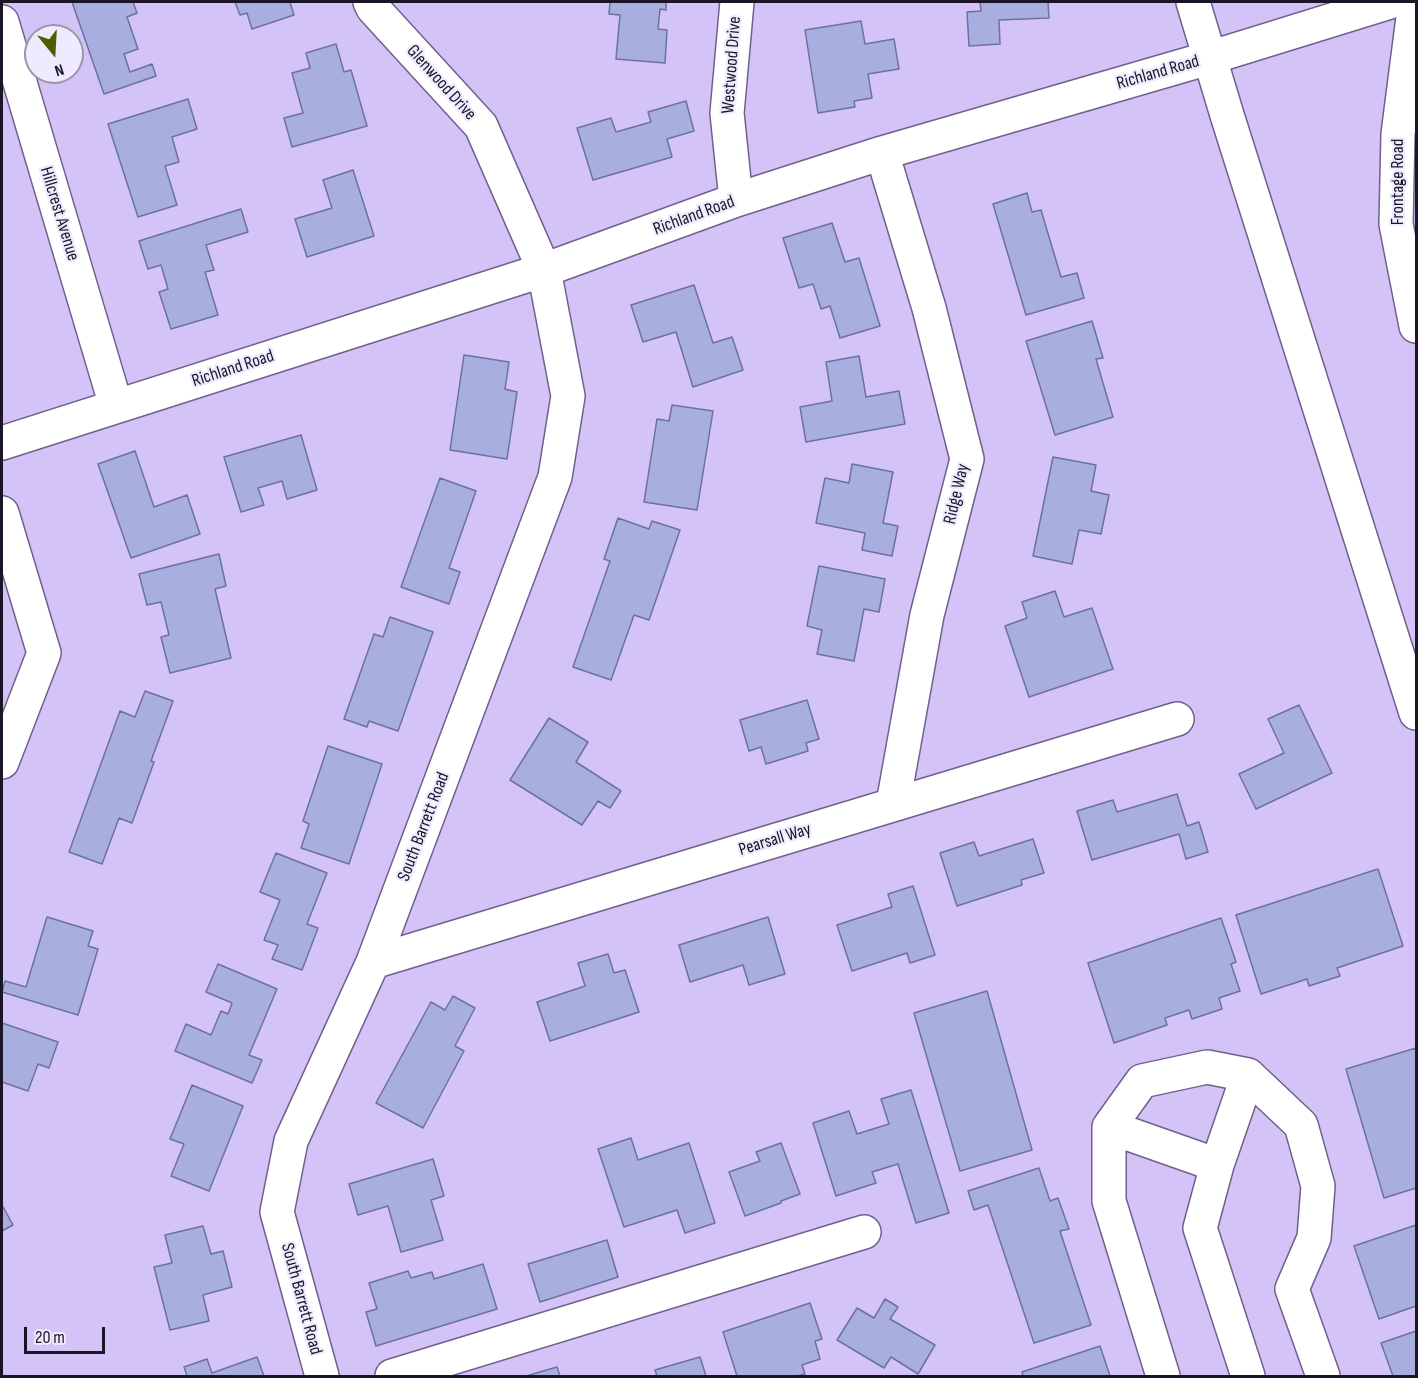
<!DOCTYPE html>
<html>
<head>
<meta charset="utf-8">
<style>
  body { margin:0 }
  #map { position:relative; width:1418px; height:1378px; overflow:hidden; background:#d4c3f6; font-family:"Sofia Sans Condensed",sans-serif }
  canvas { display:block }
  .frame { position:absolute; inset:0; border:3px solid #1b1527; pointer-events:none }
  .north { position:absolute; left:24px; top:24px; width:60px; height:60px; box-sizing:border-box; background:#f0eaff; border:2px solid #9b95a9; border-radius:50%; rotate:162deg; font-size:16px; font-weight:700; line-height:24px; text-align:center; color:#1b1527 }
  .north::after { content:''; display:block; margin:auto; width:21px; height:27px; background:#4f5d00; clip-path:polygon(50% 0,100% 100%,50% 72%,0 100%) }
  .scale { position:absolute; left:24px; top:1327px; width:81px; height:27px; box-sizing:border-box; border:3px solid #1b1527; border-top:0; padding-left:8px; font-size:18px; line-height:21px; white-space:nowrap; color:#1b1527; -webkit-text-stroke:4px #f0eaff; paint-order:stroke }
</style>
</head>
<body>
<div id="map">
<canvas width="1418" height="1378"></canvas>
<div class="frame"></div>
<div class="north">N</div>
<div class="scale">20 m</div>
</div>
<script>
const g = document.querySelector('canvas').getContext('2d');
g.lineJoin = 'round';
function paint(path, color) { g.fillStyle = color; g.fill(path, 'evenodd'); }
function stroke(path, color, width, dash) { g.strokeStyle = color; g.lineWidth = width; g.lineCap = dash ? 'butt' : 'round'; g.setLineDash(dash || []); g.stroke(path); }
function label(font, color, halo, rows, align = 'center') {
  g.font = font + ' "Sofia Sans Condensed",sans-serif'; g.lineWidth = 4.5; g.setLineDash([]); g.textBaseline = 'middle'; g.strokeStyle = halo; g.fillStyle = color; for (const [text, x, y, turn = 0] of rows) {
    g.save(); g.translate(x, y); g.rotate((+turn || 0) * Math.PI / 180); g.textAlign = isNaN(turn) ? turn : align; if (halo) g.strokeText(text, 0, 0); g.fillText(text, 0, 0); g.restore();
  }
}
const building = new Path2D(`
  M 72,2 L 133,2 L 137,13 L 127,17 L 138,49 L 124,54 L 130,72 L 152,64 L 156,76 L 104,94 Z
  M 235,2 L 290,2 L 294,15 L 252,29 L 247,13 L 240,15 Z
  M 610,2 L 666,2 L 666,10 L 660,9 L 658,29 L 667,30 L 665,63 L 616,59 L 620,15 L 609,14 Z
  M 980,2 L 1048,2 L 1049,18 L 999,20 L 1000,44 L 969,46 L 967,12 L 981,11 Z
  M 861,21 L 865,44 L 894,39 L 899,69 L 868,74 L 872,98 L 854,101 L 855,107 L 818,113 L 805,30 Z
  M 336,44 L 344,72 L 351,70 L 367,126 L 292,147 L 284,118 L 303,113 L 292,73 L 310,68 L 306,53 Z
  M 188,99 L 197,129 L 172,137 L 179,162 L 165,166 L 177,205 L 138,217 L 108,124 Z
  M 686,101 L 694,131 L 667,139 L 672,157 L 593,180 L 577,128 L 611,118 L 616,132 L 651,122 L 648,112 Z
  M 353,170 L 374,236 L 307,257 L 295,219 L 332,208 L 323,180 Z
  M 1027,193 L 1032,212 L 1041,210 L 1061,277 L 1077,273 L 1084,298 L 1026,315 L 993,204 Z
  M 241,209 L 248,232 L 206,245 L 214,270 L 205,272 L 218,315 L 171,329 L 159,292 L 168,289 L 161,265 L 148,269 L 139,241 Z
  M 832,223 L 845,262 L 859,258 L 880,326 L 840,338 L 830,306 L 821,309 L 813,284 L 799,288 L 783,238 Z
  M 694,285 L 713,343 L 732,337 L 743,370 L 693,387 L 676,332 L 643,342 L 631,305 Z
  M 1092,321 L 1103,358 L 1096,359 L 1113,417 L 1055,435 L 1026,341 Z
  M 464,355 L 509,362 L 505,389 L 517,392 L 507,459 L 450,450 Z
  M 859,356 L 866,397 L 899,391 L 905,424 L 806,442 L 800,407 L 832,401 L 826,362 Z
  M 672,405 L 713,411 L 697,510 L 644,502 L 657,419 L 669,421 Z
  M 301,435 L 317,490 L 287,499 L 282,481 L 258,488 L 264,505 L 241,512 L 224,457 Z
  M 135,451 L 154,507 L 187,495 L 200,534 L 131,558 L 98,464 Z
  M 1053,457 L 1096,465 L 1091,491 L 1109,495 L 1101,534 L 1079,530 L 1072,564 L 1033,556 Z
  M 852,464 L 893,472 L 883,523 L 898,526 L 892,556 L 862,550 L 865,533 L 816,523 L 825,478 L 849,483 Z
  M 440,478 L 476,491 L 449,568 L 460,572 L 449,604 L 401,587 Z
  M 618,518 L 649,529 L 652,521 L 680,530 L 649,620 L 634,615 L 611,680 L 573,667 L 610,561 L 604,559 Z
  M 219,554 L 226,586 L 215,589 L 231,658 L 170,673 L 161,637 L 169,635 L 161,602 L 147,605 L 139,574 Z
  M 819,566 L 885,579 L 879,612 L 864,609 L 854,661 L 817,654 L 822,630 L 807,626 Z
  M 1055,591 L 1064,617 L 1092,608 L 1113,669 L 1029,697 L 1005,626 L 1027,618 L 1022,602 Z
  M 390,617 L 433,632 L 398,731 L 369,721 L 367,727 L 344,719 L 374,634 L 383,637 Z
  M 145,691 L 173,701 L 151,761 L 154,762 L 132,823 L 119,818 L 102,864 L 69,852 L 120,711 L 135,717 Z
  M 807,700 L 819,739 L 806,743 L 808,751 L 766,764 L 761,747 L 749,751 L 740,720 Z
  M 1299,705 L 1332,773 L 1256,809 L 1239,774 L 1284,753 L 1268,719 Z
  M 549,718 L 588,742 L 576,762 L 621,791 L 610,808 L 598,801 L 582,825 L 510,780 Z
  M 328,746 L 382,764 L 349,864 L 301,848 L 309,824 L 303,821 Z
  M 1177,794 L 1187,826 L 1199,822 L 1208,852 L 1186,859 L 1179,834 L 1092,860 L 1077,811 L 1113,800 L 1117,812 Z
  M 1033,839 L 1044,873 L 1021,880 L 1022,885 L 957,906 L 940,853 L 974,842 L 979,856 Z
  M 276,853 L 327,873 L 307,924 L 318,928 L 302,970 L 272,959 L 278,945 L 264,940 L 280,900 L 260,892 Z
  M 1378,869 L 1403,946 L 1337,968 L 1340,976 L 1309,986 L 1307,979 L 1261,994 L 1236,915 Z
  M 913,886 L 935,955 L 910,963 L 907,953 L 852,971 L 837,925 L 892,907 L 888,894 Z
  M 47,917 L 93,931 L 88,946 L 98,949 L 78,1015 L 2,992 L 5,981 L 26,987 Z
  M 768,917 L 785,974 L 749,985 L 743,965 L 690,982 L 679,945 Z
  M 1221,918 L 1236,962 L 1231,964 L 1240,991 L 1219,998 L 1222,1009 L 1192,1019 L 1189,1010 L 1165,1018 L 1167,1025 L 1114,1043 L 1088,963 Z
  M 608,954 L 614,973 L 625,970 L 639,1012 L 550,1041 L 537,1002 L 585,986 L 578,963 Z
  M 218,964 L 277,989 L 249,1055 L 262,1060 L 252,1083 L 175,1051 L 186,1024 L 211,1035 L 221,1011 L 228,1014 L 232,1003 L 206,992 Z
  M 987,991 L 1032,1150 L 960,1171 L 914,1013 Z
  M 453,996 L 475,1008 L 455,1046 L 464,1051 L 423,1128 L 376,1103 L 431,1002 L 445,1010 Z
  M 2,1023 L 58,1042 L 49,1068 L 38,1064 L 28,1091 L 2,1082 L 2,1083 Z
  M 1416,1048 L 1416,1188 L 1384,1198 L 1346,1069 Z
  M 192,1085 L 243,1106 L 209,1191 L 171,1176 L 184,1144 L 170,1139 Z
  M 911,1090 L 949,1213 L 916,1223 L 898,1164 L 872,1172 L 876,1183 L 836,1196 L 813,1123 L 849,1111 L 857,1134 L 889,1124 L 881,1099 Z
  M 631,1138 L 638,1160 L 689,1143 L 715,1223 L 685,1233 L 677,1210 L 624,1227 L 598,1149 Z
  M 781,1143 L 800,1194 L 781,1201 L 781,1203 L 745,1216 L 729,1172 L 760,1161 L 756,1152 Z
  M 433,1159 L 444,1196 L 431,1200 L 443,1240 L 401,1252 L 388,1206 L 358,1215 L 349,1184 Z
  M 1039,1168 L 1050,1201 L 1058,1198 L 1069,1229 L 1060,1231 L 1091,1325 L 1034,1343 L 988,1205 L 974,1210 L 968,1191 Z
  M 2,1205 L 13,1225 L 2,1231 Z
  M 1416,1225 L 1416,1306 L 1379,1319 L 1354,1246 Z
  M 203,1226 L 211,1254 L 223,1251 L 232,1287 L 203,1295 L 209,1321 L 170,1330 L 154,1267 L 172,1263 L 165,1235 Z
  M 607,1240 L 618,1277 L 540,1302 L 528,1264 Z
  M 483,1264 L 497,1309 L 376,1346 L 366,1312 L 377,1309 L 369,1283 L 408,1271 L 411,1278 L 432,1272 L 434,1279 Z
  M 885,1299 L 898,1307 L 890,1319 L 935,1345 L 918,1374 L 891,1357 L 884,1368 L 837,1340 L 857,1308 L 874,1318 Z
  M 810,1303 L 822,1339 L 815,1341 L 820,1359 L 802,1365 L 805,1374 L 797,1376 L 737,1376 L 723,1332 Z
  M 1416,1331 L 1416,1376 L 1393,1376 L 1381,1343 Z
  M 1100,1346 L 1110,1376 L 1023,1376 L 1022,1372 Z
  M 257,1357 L 264,1376 L 185,1376 L 187,1376 L 184,1367 L 207,1359 L 212,1373 Z
  M 700,1357 L 706,1376 L 657,1376 L 655,1370 Z
  M 557,1367 L 560,1376 L 526,1376 Z`);
const minor = new Path2D(`
  M 1415,2 L 1398,134 L 1396,224 L 1416,326
  M 2,22 L 116,406
  M 882,153 L 929,308 L 967,459 L 927,615 L 893,804
  M 736,200 L 727,113 L 737,2
  M 2,443 L 544,270 L 736,200 L 882,153 L 1209,58 L 1390,2
  M 2,513 L 44,653 L 2,762
  M 373,962 L 1177,719
  M 1109,1127 L 1217,1165
  M 322,1376 L 277,1212 L 291,1141 L 373,962 L 555,477 L 568,396 L 544,270 L 481,126 L 373,8 L 370,2
  M 392,1376 L 864,1232
  M 1163,1376 L 1109,1201 L 1109,1127 L 1142,1081 L 1207,1067 L 1248,1075 L 1301,1125 L 1318,1186 L 1314,1238 L 1292,1289 L 1323,1376
  M 1248,1376 L 1200,1228 L 1217,1165 L 1248,1075`);
const highway = new Path2D(`
  M 1193,2 L 1227,115 L 1416,713`);
const streetNames = [
  ["Westwood Drive",732,65,-86],
  ["Richland Road",1158,73,-16],
  ["Glenwood Drive",441,83,48],
  ["Frontage Road",1398,182,-90],
  ["Hillcrest Avenue",59,214,73],
  ["Richland Road",694,216,-20],
  ["Richland Road",233,369,-18],
  ["Ridge Way",957,494,-77],
  ["South Barrett Road",424,827,-69],
  ["Pearsall Way",775,840,-17],
  ["South Barrett Road",301,1299,75]
];
paint(building, '#a9aee0');
stroke(building, '#6c719f', 1.5);
stroke(minor, '#70608d', 36);
stroke(highway, '#70608d', 36);
stroke(minor, '#fff', 33);
stroke(highway, '#fff', 33);
label('18px', '#1b1527', '#f0eaff', streetNames);
</script>
</body>
</html>
